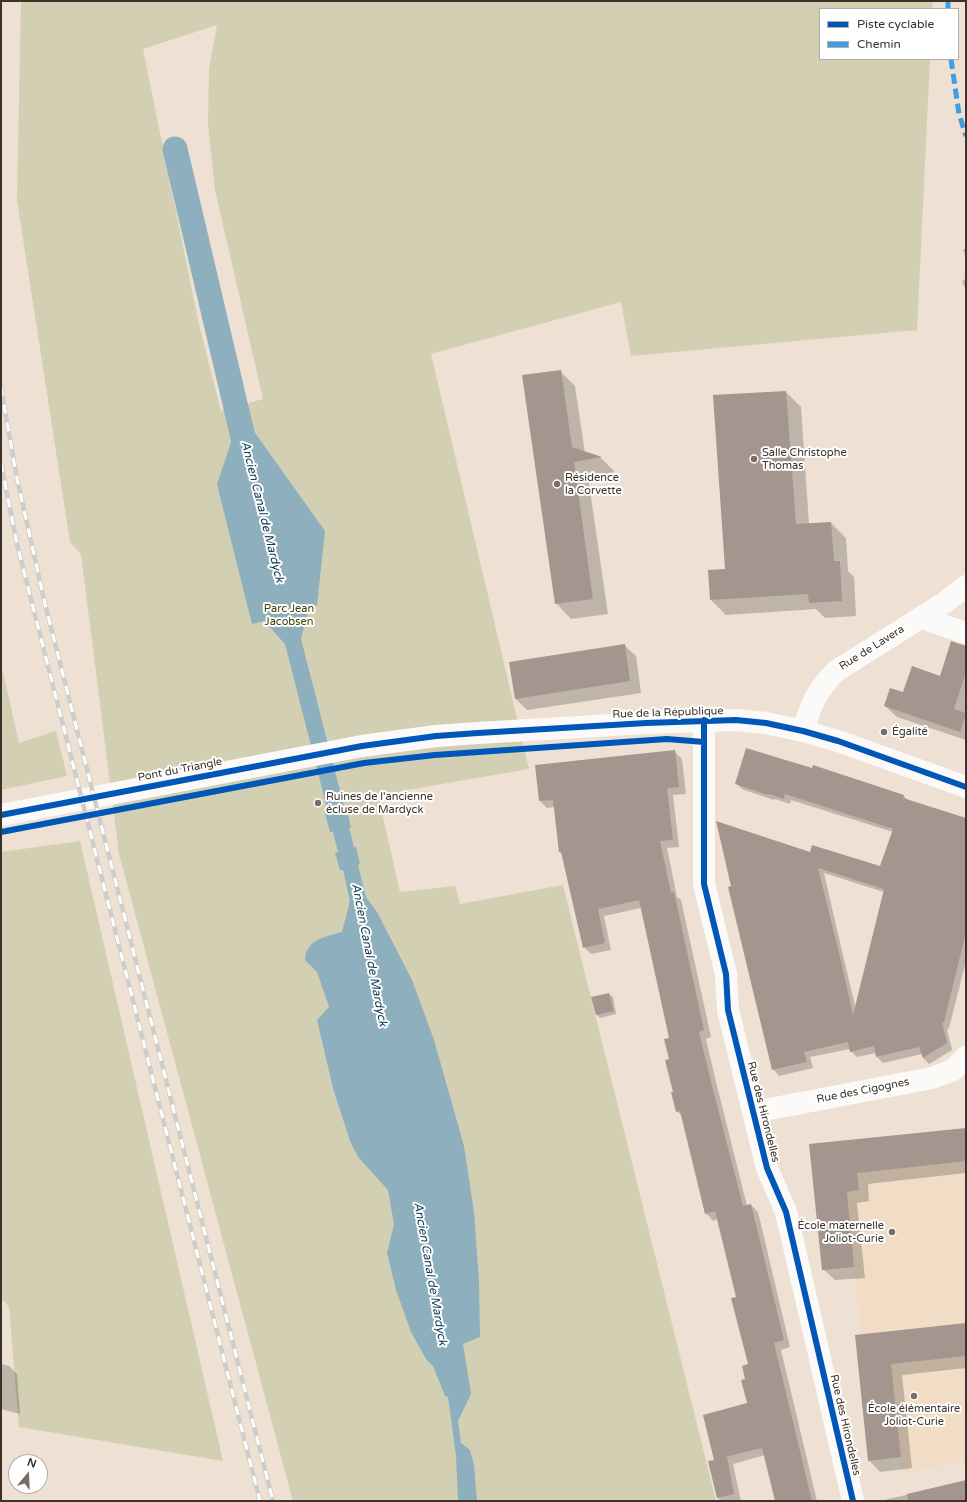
<!DOCTYPE html>
<html>
<head>
<meta charset="utf-8">
<style>
  body { margin:0 }
  #map { position:relative; width:967px; height:1502px; overflow:hidden; background:#eee1d4; font-family:"Varela Round",sans-serif }
  canvas { display:block }
  .frame { position:absolute; inset:0; border:2px solid #3b3229; pointer-events:none }
  .legend { position:absolute; left:819px; top:8px; width:140px; height:52px; box-sizing:border-box; background:#fff; border:1px solid #b1ada9; margin:0; padding:5px 7px; list-style:none; font-size:12px; color:#3b3229 }
  .legend li { display:flex; align-items:center; gap:8px; height:20px }
  .legend b { width:20px; border:1px solid #b1ada9 }
  .north { position:absolute; left:8px; top:1454px; width:40px; height:40px; box-sizing:border-box; background:#fff; border:1px solid #b1ada9; border-radius:50%; rotate:19deg; font-size:11px; font-weight:700; line-height:16px; text-align:center; color:#3b3229 }
  .north::after { content:''; display:block; margin:auto; width:14px; height:18px; background:#7a6f65; clip-path:polygon(50% 0,100% 100%,50% 72%,0 100%) }
</style>
</head>
<body>
<div id="map">
<canvas width="967" height="1502"></canvas>
<div class="frame"></div>
<ul class="legend">
<li><b style="height:5px;background:#0057b8"></b>Piste cyclable</li>
<li><b style="height:5px;background:#3f9de1"></b>Chemin</li>
</ul>
<div class="north">N</div>
</div>
<script>
const g = document.querySelector('canvas').getContext('2d');
g.lineJoin = 'round';
function paint(path, color) { g.fillStyle = color; g.fill(path, 'evenodd'); }
function stroke(path, color, width, dash) { g.strokeStyle = color; g.lineWidth = width; g.lineCap = dash ? 'butt' : 'round'; g.setLineDash(dash || []); g.stroke(path); }
function label(font, color, halo, rows, align = 'center') {
  g.font = font + ' "Varela Round",sans-serif'; g.lineWidth = 4; g.setLineDash([]); g.textBaseline = 'middle'; g.strokeStyle = halo; g.fillStyle = color; for (const [text, x, y, turn = 0] of rows) {
    g.save(); g.translate(x, y); g.rotate((+turn || 0) * Math.PI / 180); g.textAlign = isNaN(turn) ? turn : align; if (halo) g.strokeText(text, 0, 0); g.fillText(text, 0, 0); g.restore();
  }
}
const built = new Path2D(`
  M 966,1128 L 966,1460 L 903,1474 L 901,1457 L 868,1461 L 855,1335 L 861,1334 L 854,1267 L 822,1270 L 809,1144 Z`);
const green = new Path2D(`
  M 21,1 L 933,1 L 932,9 L 820,9 L 820,59 L 930,59 L 917,330 L 631,356 L 621,302 L 431,354 L 529,769 L 378,795 L 400,892 L 455,886 L 460,904 L 563,885 L 716,1501 L 293,1501 L 119,854 L 81,554 L 70,542 L 17,200 ZM 217,25 L 209,69 L 208,124 L 215,190 L 263,399 L 221,411 L 198,320 L 143,49 Z
  M 1,663 L 19,743 L 56,731 L 67,776 L 1,790 Z
  M 80,841 L 223,1461 L 19,1427 L 9,1307 L 1,1298 L 1,852 Z`);
const water = new Path2D(`
  M 243,416 L 325,531 L 317,605 L 309,608 L 301,639 L 345,810 L 347,810 L 351,827 L 349,828 L 354,847 L 356,847 L 360,864 L 358,865 L 366,897 L 377,912 L 412,980 L 434,1040 L 464,1146 L 474,1212 L 479,1281 L 480,1337 L 463,1344 L 471,1394 L 458,1421 L 461,1443 L 470,1450 L 471,1454 L 474,1465 L 477,1501 L 458,1501 L 456,1456 L 448,1397 L 445,1396 L 433,1366 L 426,1359 L 411,1332 L 396,1290 L 387,1253 L 394,1224 L 388,1190 L 358,1157 L 350,1141 L 333,1088 L 317,1020 L 329,1007 L 317,972 L 305,960 C 306,939 325,937 342,932 L 350,901 L 343,870 L 340,870 L 335,853 L 338,852 L 333,832 L 330,832 L 325,813 L 328,812 L 285,644 L 264,621 L 252,624 L 217,484 L 237,425 L 235,418 Z`);
const shadow = new Path2D(`
  M 963,249 L 966,249 L 966,259 Z
  M 966,279 L 966,290 L 962,281 Z
  M 560,371 L 575,386 L 585,453 L 601,458 L 615,472 L 588,477 L 608,614 L 571,619 L 556,603 Z
  M 786,392 L 801,407 L 809,524 L 831,523 L 846,538 L 848,571 L 854,577 L 856,616 L 825,618 L 816,609 L 726,615 L 711,600 L 726,570 Z
  M 624,645 L 636,656 L 641,693 L 527,710 L 515,698 Z
  M 966,647 L 966,740 L 897,717 L 885,706 L 904,694 L 940,677 Z
  M 675,752 L 682,759 L 686,794 L 673,795 L 679,847 L 667,848 L 677,897 L 681,900 L 711,1037 L 706,1039 L 716,1082 L 747,1206 L 751,1205 L 758,1212 L 790,1347 L 781,1350 L 817,1501 L 776,1501 L 765,1455 L 733,1464 L 741,1501 L 721,1501 L 718,1498 L 710,1462 L 716,1460 L 748,1404 L 747,1380 L 749,1365 L 737,1298 L 718,1219 L 713,1221 L 706,1213 L 683,1117 L 677,1111 L 674,1092 L 670,1038 L 641,908 L 604,916 L 611,950 L 591,954 L 584,947 L 562,854 L 560,852 L 555,807 L 547,808 L 540,801 Z
  M 736,783 L 904,796 L 908,801 L 966,820 L 966,961 L 949,1028 L 947,1030 L 952,1050 L 929,1064 L 923,1058 L 922,1054 L 883,1063 L 877,1057 L 876,1053 L 857,1057 L 851,1051 L 850,1049 L 810,1057 L 813,1068 L 779,1076 L 773,1069 L 810,853 L 881,868 L 893,832 L 791,800 L 790,804 L 775,799 L 774,800 L 742,789 ZM 824,873 L 884,892 L 856,1009 L 845,964 Z
  M 609,994 L 613,997 L 616,1014 L 600,1018 L 596,1014 Z
  M 966,1129 L 966,1173 L 868,1184 L 869,1201 L 857,1203 L 865,1278 L 835,1280 L 823,1269 L 810,1145 Z
  M 966,1324 L 966,1368 L 902,1375 L 912,1468 L 880,1472 L 869,1460 L 856,1336 Z
  M 1,1364 L 9,1366 L 17,1374 L 20,1414 L 1,1409 Z
  M 966,1481 L 966,1501 L 885,1501 L 884,1500 Z`);
const canal = new Path2D(`
  M 175,149 L 246,450`);
const building = new Path2D(`
  M 561,370 L 572,447 L 602,457 L 574,462 L 593,599 L 555,604 L 522,375 Z
  M 786,391 L 796,524 L 831,522 L 834,561 L 840,561 L 842,601 L 809,603 L 808,594 L 710,600 L 708,570 L 725,569 L 713,395 Z
  M 951,641 L 966,646 L 966,672 L 954,709 L 966,713 L 960,732 L 884,706 L 890,688 L 903,692 L 912,666 L 940,676 Z
  M 625,644 L 630,681 L 515,699 L 509,662 Z
  M 746,748 L 812,768 L 813,765 L 904,795 L 903,798 L 966,818 L 966,932 L 944,1022 L 942,1023 L 947,1043 L 923,1058 L 919,1047 L 876,1057 L 874,1046 L 850,1052 L 848,1042 L 804,1052 L 807,1062 L 772,1070 L 728,887 L 731,886 L 716,821 L 810,852 L 812,845 L 880,866 L 893,829 L 785,794 L 784,799 L 769,794 L 768,795 L 735,784 ZM 818,868 L 884,889 L 853,1015 L 840,957 Z
  M 675,750 L 679,787 L 667,788 L 673,840 L 660,841 L 671,893 L 674,892 L 704,1030 L 699,1032 L 709,1074 L 743,1206 L 751,1204 L 784,1340 L 774,1343 L 812,1501 L 775,1501 L 762,1448 L 721,1458 L 727,1457 L 734,1494 L 717,1498 L 708,1461 L 714,1460 L 703,1415 L 747,1403 L 741,1380 L 745,1379 L 742,1366 L 748,1364 L 731,1298 L 736,1297 L 715,1211 L 705,1214 L 680,1111 L 676,1112 L 671,1092 L 673,1092 L 665,1060 L 669,1059 L 664,1039 L 669,1038 L 639,900 L 598,909 L 605,943 L 583,948 L 561,852 L 559,852 L 553,800 L 539,801 L 535,765 Z
  M 609,993 L 614,1011 L 596,1015 L 591,997 Z
  M 966,1128 L 966,1161 L 857,1173 L 859,1190 L 847,1192 L 854,1267 L 822,1270 L 809,1144 Z
  M 966,1323 L 966,1356 L 891,1364 L 901,1457 L 868,1461 L 855,1335 Z
  M 966,1480 L 966,1501 L 908,1501 L 907,1494 Z`);
const minor = new Path2D(`
  M 922,618 L 966,633
  M 704,720 L 704,884 L 726,974 L 728,1010 L 767,1168 L 786,1212 L 853,1501
  M 803,731 C 810,706 817,690 836,671 L 944,603 L 966,586
  M 754,1112 L 932,1078 L 953,1070 L 966,1057`);
const tertiary = new Path2D(`
  M 1,815 L 362,746 L 436,736 L 478,733 L 646,723 L 736,720 L 766,723 L 803,731 L 838,741 L 966,787`);
const rail = new Path2D(`
  M 1,387 L 16,474 L 45,604 L 273,1501
  M 1,463 L 17,544 L 260,1501`);
const quiet = new Path2D(`
  M 948,1 L 948,9
  M 951,59 L 959,114 L 966,136`);
const cycleway = new Path2D(`
  M 704,720 L 704,884 L 726,974 L 728,1010 L 767,1168 L 786,1212 L 853,1501
  M 1,815 L 362,746 L 436,736 L 478,733 L 646,723 L 736,720 L 766,723 L 803,731 L 838,741 L 966,787
  M 1,832 L 364,763 L 435,755 L 667,739 L 704,742`);
const markers = [
  [754,459,4,"#7a6f65"],
  [557,484,4,"#7a6f65"],
  [884,732,4,"#7a6f65"],
  [318,803,4,"#7a6f65"],
  [892,1232,4,"#7a6f65"],
  [914,1396,4,"#7a6f65"]
];
const poiNames = [
  ["Salle Christophe",762,453],
  ["Thomas",762,466],
  ["Résidence",565,478],
  ["la Corvette",565,491],
  ["Égalité",892,732],
  ["Ruines de l'ancienne",326,797],
  ["écluse de Mardyck",326,810],
  ["École maternelle",884,1226,"right"],
  ["Joliot-Curie",884,1239,"right"],
  ["École élémentaire",914,1409,"center"],
  ["Joliot-Curie",914,1422,"center"]
];
const parkNames = [
  ["Parc Jean",289,609],
  ["Jacobsen",289,622]
];
const streetNames = [
  ["Rue de Lavera",872,648,-32],
  ["Rue de la République",668,713,-2],
  ["Pont du Triangle",180,770,-11],
  ["Rue des Cigognes",863,1091,-11],
  ["Rue des Hirondelles",763,1112,76],
  ["Rue des Hirondelles",845,1425,77]
];
const waterNames = [
  ["Ancien Canal de Mardyck",262,512,76],
  ["Ancien Canal de Mardyck",369,955,79],
  ["Ancien Canal de Mardyck",430,1274,80]
];
paint(built, '#f1dcc6');
paint(green, '#d3cfb2');
paint(water, '#8eafbe');
paint(shadow, '#0003');
stroke(canal, '#8eafbe', 25);
paint(building, '#a4968e');
stroke(minor, '#fcfaf9', 22);
stroke(tertiary, '#fcfaf9', 22);
stroke(rail, '#cfccc9', 4.5);
stroke(rail, '#fff', 3, [9]);
stroke(quiet, '#3f9de1', 5, [10, 5]);
stroke(cycleway, '#0057b8', 6);
for (const [x, y, r, color] of markers) { const dot = new Path2D(); dot.arc(x, y, r, 0, 2 * Math.PI); g.fillStyle = color; g.fill(dot); stroke(dot, '#fff', 1.5); }
label('11px', '#3b3229', '#fff', poiNames, 'left');
label('11px', '#424405', '#fff', parkNames);
label('11px', '#3b3229', '#fff', streetNames);
label('italic 12px', '#0b3a4d', '#fff', waterNames);
</script>
</body>
</html>
